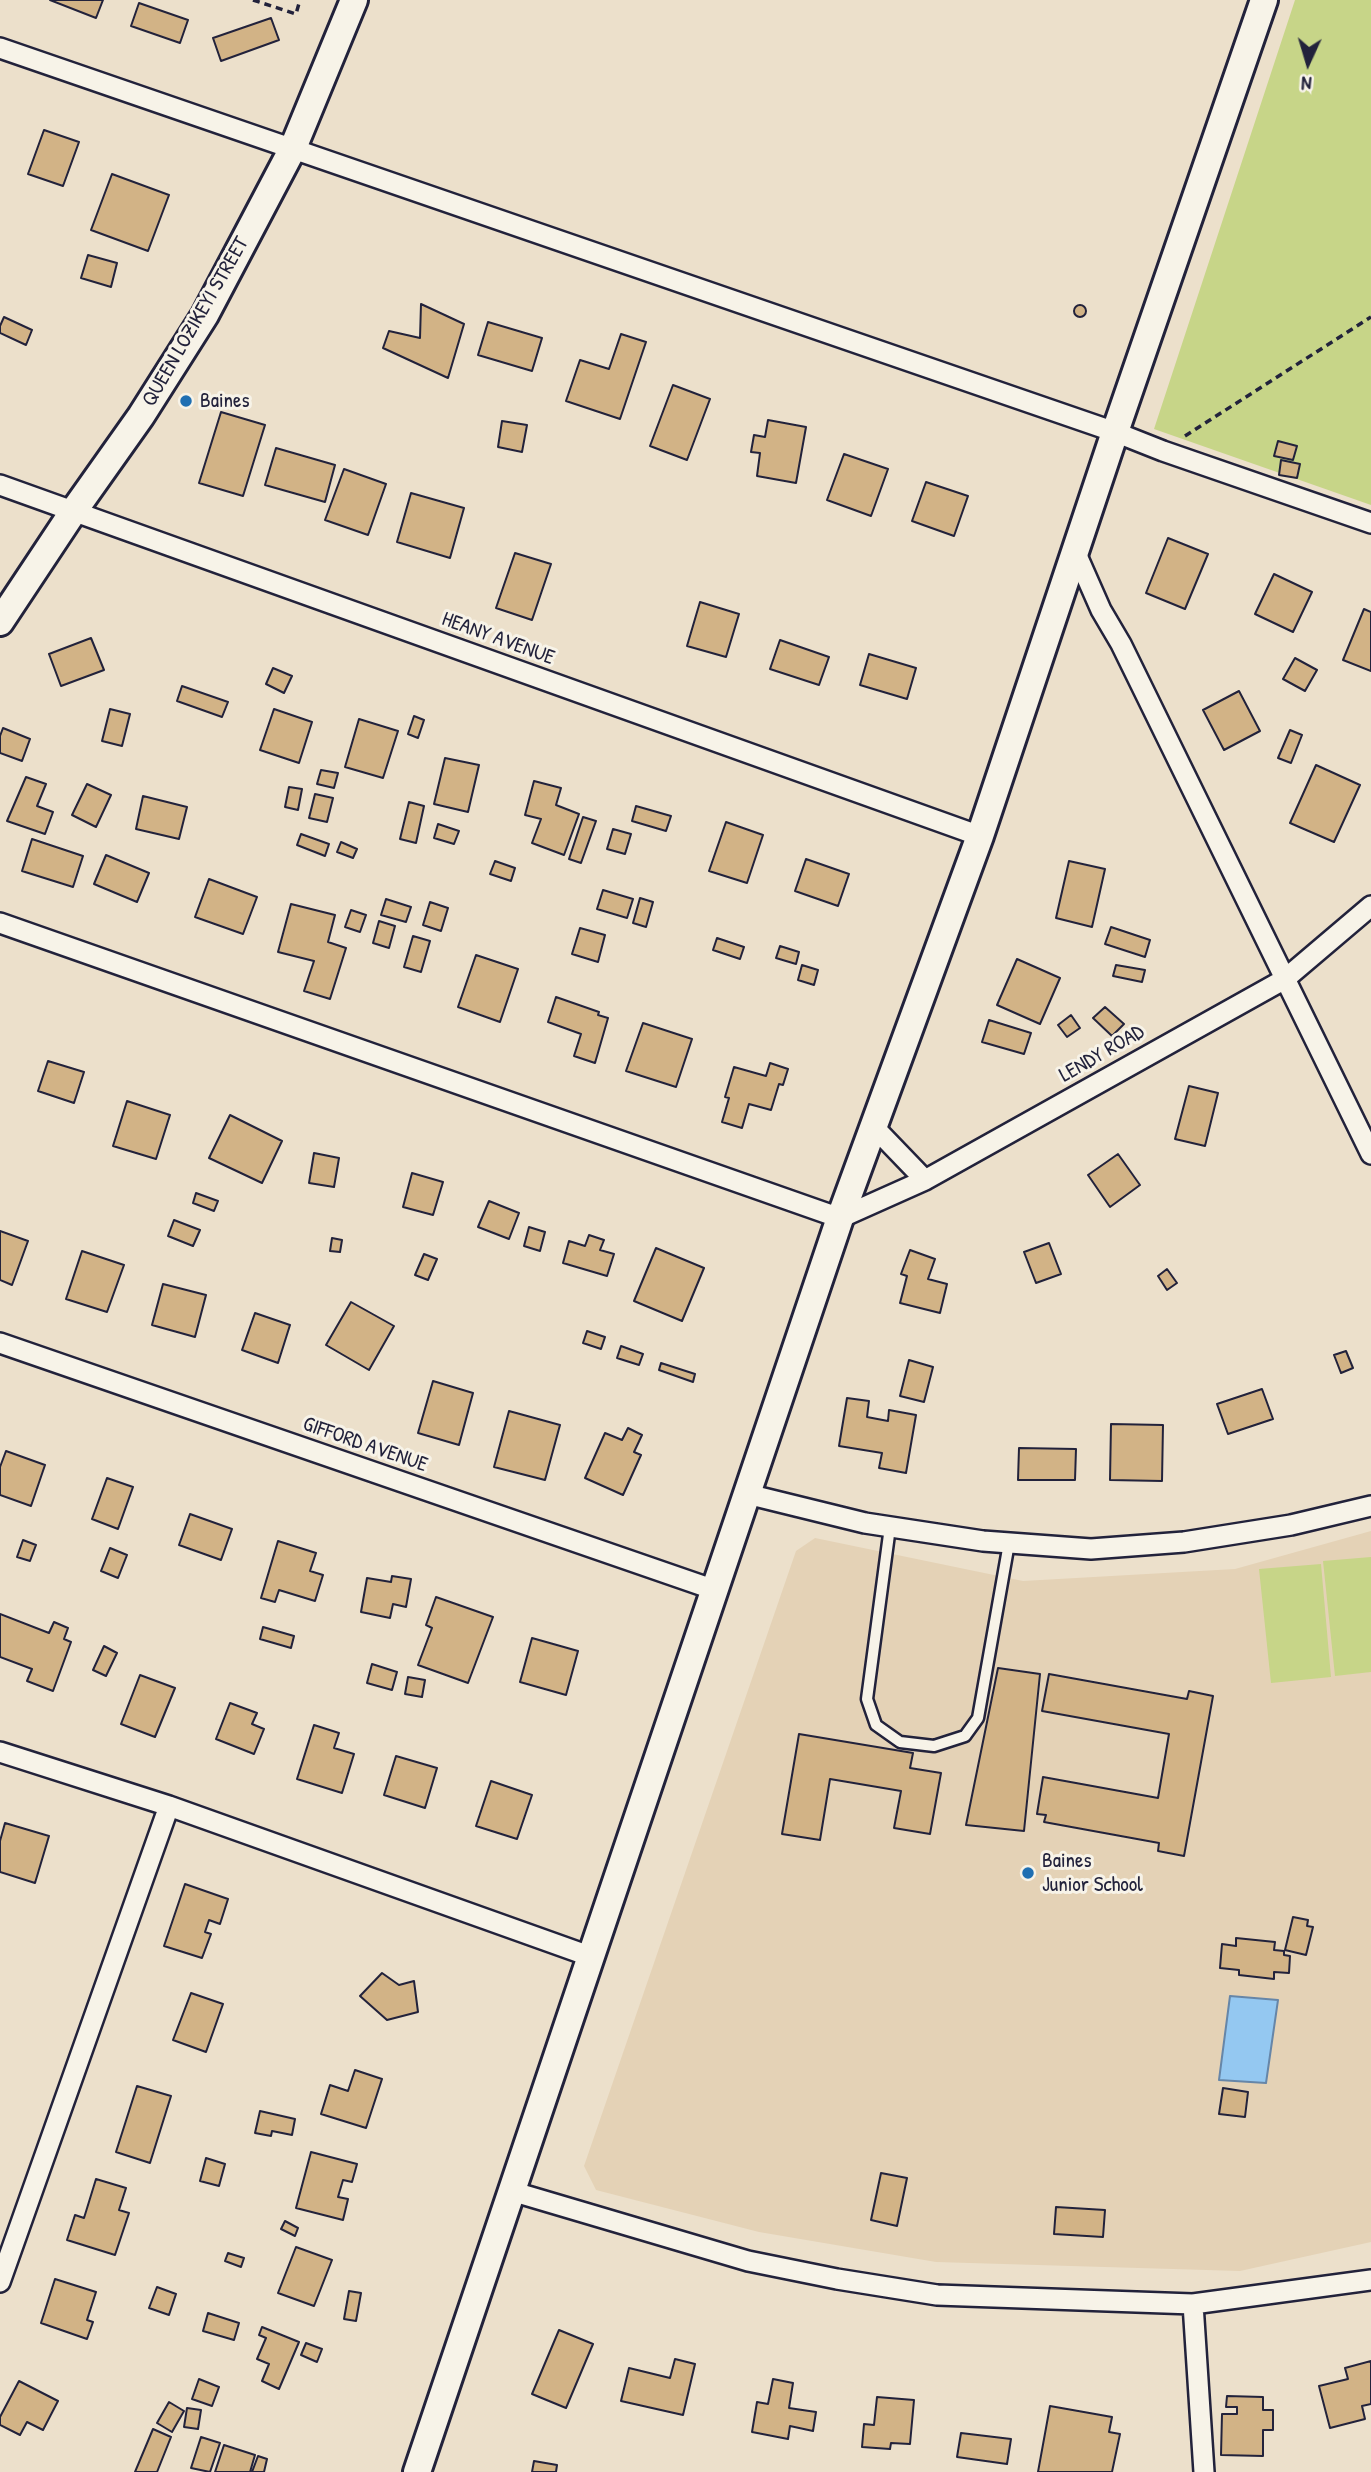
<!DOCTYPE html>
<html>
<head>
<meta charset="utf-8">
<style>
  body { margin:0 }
  #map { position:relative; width:1371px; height:2472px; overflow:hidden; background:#ece0cb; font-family:"Patrick Hand",sans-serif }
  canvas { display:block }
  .north { position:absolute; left:1273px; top:28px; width:70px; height:70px; -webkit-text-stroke:5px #f7f3e8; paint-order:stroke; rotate:184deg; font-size:19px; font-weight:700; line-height:28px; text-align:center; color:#22223b }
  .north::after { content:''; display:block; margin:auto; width:24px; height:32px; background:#22223b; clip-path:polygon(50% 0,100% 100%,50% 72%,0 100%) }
</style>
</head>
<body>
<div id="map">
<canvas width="1371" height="2472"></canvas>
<div class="north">N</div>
</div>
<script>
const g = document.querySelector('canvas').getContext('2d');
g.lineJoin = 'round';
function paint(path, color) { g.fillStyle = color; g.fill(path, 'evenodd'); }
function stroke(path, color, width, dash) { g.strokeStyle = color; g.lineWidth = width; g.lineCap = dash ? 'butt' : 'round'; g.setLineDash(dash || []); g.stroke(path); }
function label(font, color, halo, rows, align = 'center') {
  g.font = font + ' "Patrick Hand",sans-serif'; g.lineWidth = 6; g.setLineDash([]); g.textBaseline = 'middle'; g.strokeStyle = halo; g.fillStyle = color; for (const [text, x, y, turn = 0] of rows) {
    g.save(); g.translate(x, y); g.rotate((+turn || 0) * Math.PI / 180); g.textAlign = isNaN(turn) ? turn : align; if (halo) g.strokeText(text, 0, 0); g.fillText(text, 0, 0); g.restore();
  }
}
const built = new Path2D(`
  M 1371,1531 L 1371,2242 L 1240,2271 L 936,2262 L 759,2232 L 596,2190 L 584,2166 L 796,1551 L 815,1538 L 1023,1581 L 1235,1569 Z`);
const green = new Path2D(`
  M 1295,0 L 1371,0 L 1371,505 L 1154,429 Z
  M 1371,1557 L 1371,1672 L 1335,1676 L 1323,1561 Z
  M 1321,1564 L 1331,1677 L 1271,1683 L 1259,1569 Z`);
const water = new Path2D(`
  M 1230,1996 L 1278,2000 L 1266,2083 L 1219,2080 Z`);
const building = new Path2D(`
  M 50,0 L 103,0 L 96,18 Z
  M 139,3 L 188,20 L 180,43 L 131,26 Z
  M 271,18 L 279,40 L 221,61 L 213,38 Z
  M 44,130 L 79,142 L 63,186 L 28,174 Z
  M 112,174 L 169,195 L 148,251 L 91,230 Z
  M 88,255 L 117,263 L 111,287 L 81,278 Z
  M 421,304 L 464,324 L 448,378 L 383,348 L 389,331 L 420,338 Z
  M1074 311a6 6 0 1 1 12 0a6 6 0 1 1-12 0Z
  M 4,317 L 32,330 L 26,345 L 0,333 L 0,326 Z
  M 488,322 L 542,338 L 532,371 L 478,355 Z
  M 621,334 L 646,342 L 620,419 L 566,401 L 580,360 L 609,369 Z
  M 673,385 L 710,399 L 687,460 L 650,446 Z
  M 221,412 L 265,425 L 243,496 L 199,483 Z
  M 768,420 L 806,427 L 796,483 L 757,476 L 760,453 L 751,452 L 754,435 L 765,437 Z
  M 502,421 L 527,425 L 522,452 L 498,447 Z
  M 1278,441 L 1297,446 L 1293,460 L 1274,456 Z
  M 276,448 L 335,465 L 325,502 L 265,485 Z
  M 844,454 L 888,469 L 871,516 L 827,500 Z
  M 1281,460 L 1300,464 L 1297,478 L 1279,475 Z
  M 344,469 L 386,484 L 368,535 L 325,520 Z
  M 926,482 L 968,496 L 954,536 L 912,521 Z
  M 411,493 L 464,508 L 450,558 L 397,542 Z
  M 1168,538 L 1208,554 L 1185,609 L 1146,593 Z
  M 515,553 L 551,564 L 532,620 L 496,608 Z
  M 1274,574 L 1312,592 L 1293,632 L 1255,614 Z
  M 700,602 L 739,614 L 726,657 L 687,646 Z
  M 1364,609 L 1371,612 L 1371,671 L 1343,660 Z
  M 91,638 L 104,670 L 61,686 L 49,654 Z
  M 780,640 L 829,657 L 819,685 L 770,669 Z
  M 869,654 L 916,668 L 907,699 L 860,685 Z
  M 1295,658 L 1317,670 L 1305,691 L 1283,679 Z
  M 273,668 L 292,676 L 284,693 L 266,684 Z
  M 182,686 L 228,702 L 222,717 L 177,701 Z
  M 1239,691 L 1260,731 L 1224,750 L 1203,710 Z
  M 110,709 L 130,714 L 122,746 L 102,741 Z
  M 274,709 L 312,722 L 299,763 L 260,750 Z
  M 414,716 L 424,720 L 418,738 L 408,734 Z
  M 359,719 L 398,731 L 383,778 L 345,767 Z
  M 3,728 L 30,739 L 22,761 L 0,753 L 0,736 Z
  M 1290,730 L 1302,735 L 1291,763 L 1278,758 Z
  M 445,758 L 479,765 L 468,812 L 434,804 Z
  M 1316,765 L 1360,785 L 1334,842 L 1290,823 Z
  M 321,770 L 338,773 L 334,788 L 317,784 Z
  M 26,777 L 46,784 L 37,806 L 53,812 L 45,834 L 7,821 Z
  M 534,781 L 561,788 L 556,805 L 579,814 L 564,855 L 532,843 L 541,819 L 525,815 Z
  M 87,784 L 111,795 L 96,827 L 72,815 Z
  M 289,787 L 302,789 L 298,810 L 285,807 Z
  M 315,794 L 333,798 L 327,822 L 309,818 Z
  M 143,796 L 187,807 L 179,839 L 136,829 Z
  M 409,802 L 424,806 L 416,843 L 400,839 Z
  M 636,806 L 671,816 L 666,831 L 632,821 Z
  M 583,817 L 596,821 L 581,863 L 569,859 Z
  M 726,822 L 763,835 L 747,883 L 709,871 Z
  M 438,824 L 459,831 L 454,844 L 434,838 Z
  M 613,829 L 631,834 L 625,854 L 607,849 Z
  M 301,834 L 329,844 L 325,856 L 297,845 Z
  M 32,839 L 83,856 L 73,887 L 22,871 Z
  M 341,842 L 357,849 L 353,858 L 337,852 Z
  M 106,855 L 149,873 L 137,902 L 94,884 Z
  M 806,859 L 849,874 L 838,906 L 795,891 Z
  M 495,861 L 515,868 L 511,881 L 490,874 Z
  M 1069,861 L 1105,869 L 1092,927 L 1056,918 Z
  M 209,879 L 257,897 L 243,934 L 195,917 Z
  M 603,890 L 633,899 L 627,918 L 597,909 Z
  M 640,898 L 653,902 L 646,927 L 633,923 Z
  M 386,899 L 411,907 L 406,922 L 381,915 Z
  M 430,902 L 448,908 L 441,931 L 423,925 Z
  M 291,904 L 335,915 L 328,942 L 346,948 L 330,999 L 304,991 L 314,961 L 278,952 Z
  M 351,910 L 366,915 L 360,932 L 345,927 Z
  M 379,921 L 395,926 L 389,948 L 373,943 Z
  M 1111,927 L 1150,940 L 1145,957 L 1105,944 Z
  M 580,928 L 605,935 L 598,962 L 572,954 Z
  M 413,936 L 430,941 L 421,972 L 404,967 Z
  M 717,938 L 744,947 L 740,959 L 713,950 Z
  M 780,946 L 799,952 L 796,964 L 776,958 Z
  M 476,955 L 518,969 L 500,1022 L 458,1007 Z
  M 1017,959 L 1060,978 L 1040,1024 L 997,1005 Z
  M 802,965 L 818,970 L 814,985 L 798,980 Z
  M 1116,965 L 1145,970 L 1142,982 L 1113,976 Z
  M 556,997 L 599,1012 L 598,1015 L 608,1018 L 595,1063 L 574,1056 L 581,1034 L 548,1022 Z
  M 1105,1007 L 1124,1024 L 1112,1036 L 1093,1018 Z
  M 1071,1015 L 1080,1028 L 1067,1037 L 1058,1025 Z
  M 989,1020 L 1031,1033 L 1024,1054 L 982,1042 Z
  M 643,1023 L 692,1039 L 676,1087 L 626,1071 Z
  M 48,1061 L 84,1072 L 74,1103 L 38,1091 Z
  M 770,1063 L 788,1069 L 783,1085 L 779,1084 L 771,1110 L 749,1104 L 742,1128 L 722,1122 L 729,1098 L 725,1097 L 734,1067 L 766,1076 Z
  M 1189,1086 L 1218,1093 L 1205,1146 L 1175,1139 Z
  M 127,1101 L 170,1115 L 156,1159 L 113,1146 Z
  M 230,1115 L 282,1141 L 262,1183 L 209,1158 Z
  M 314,1153 L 339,1158 L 334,1187 L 309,1183 Z
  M 1118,1154 L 1140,1185 L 1110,1207 L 1088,1175 Z
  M 412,1173 L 443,1182 L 433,1215 L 403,1207 Z
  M 196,1193 L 218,1201 L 214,1211 L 193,1203 Z
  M 489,1201 L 519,1213 L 509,1239 L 478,1227 Z
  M 174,1220 L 200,1230 L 193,1246 L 168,1236 Z
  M 529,1227 L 545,1232 L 540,1251 L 524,1246 Z
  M 0,1231 L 28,1241 L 12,1285 L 0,1280 Z
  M 589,1235 L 604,1240 L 600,1250 L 614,1254 L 607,1276 L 563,1263 L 569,1241 L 585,1246 Z
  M 332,1238 L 342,1240 L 340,1252 L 330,1251 Z
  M 1049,1243 L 1061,1274 L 1036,1283 L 1024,1252 Z
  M 656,1248 L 704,1268 L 682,1321 L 634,1301 Z
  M 910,1250 L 935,1259 L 928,1279 L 947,1284 L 940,1313 L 900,1303 L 907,1276 L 901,1274 Z
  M 82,1251 L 124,1265 L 107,1312 L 66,1299 Z
  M 424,1254 L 437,1259 L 428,1280 L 415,1275 Z
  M 1167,1269 L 1177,1283 L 1167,1290 L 1158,1276 Z
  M 163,1284 L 206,1295 L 195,1337 L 152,1325 Z
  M 351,1302 L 394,1326 L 369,1370 L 326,1345 Z
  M 255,1313 L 290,1325 L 278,1363 L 242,1350 Z
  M 587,1331 L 605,1337 L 601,1349 L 583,1343 Z
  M 621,1346 L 643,1354 L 639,1365 L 617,1358 Z
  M 1346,1351 L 1353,1368 L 1341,1373 L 1334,1355 Z
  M 909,1360 L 933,1367 L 924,1402 L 900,1396 Z
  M 661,1363 L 695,1374 L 693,1382 L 659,1370 Z
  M 433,1381 L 473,1393 L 459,1445 L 418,1433 Z
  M 1262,1389 L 1273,1419 L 1228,1434 L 1217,1404 Z
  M 847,1398 L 869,1401 L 867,1417 L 888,1421 L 889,1410 L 916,1415 L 906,1473 L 879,1468 L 882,1453 L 839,1446 Z
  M 509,1411 L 560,1425 L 545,1480 L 494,1467 Z
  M 1111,1424 L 1163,1425 L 1162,1481 L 1110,1480 Z
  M 628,1428 L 642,1435 L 634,1452 L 641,1455 L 623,1495 L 585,1478 L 605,1433 L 622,1440 Z
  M 1019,1448 L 1076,1449 L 1075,1480 L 1018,1480 Z
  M 6,1451 L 45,1465 L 31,1506 L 0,1495 L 0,1467 Z
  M 107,1478 L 133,1487 L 118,1529 L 92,1519 Z
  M 190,1514 L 232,1529 L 221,1560 L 179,1545 Z
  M 23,1540 L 36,1545 L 30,1561 L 17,1557 Z
  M 278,1541 L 316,1553 L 310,1571 L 323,1575 L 315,1601 L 279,1590 L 275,1602 L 261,1598 Z
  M 110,1548 L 127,1555 L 118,1578 L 101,1571 Z
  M 392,1576 L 411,1579 L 406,1607 L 393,1604 L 390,1618 L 361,1612 L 367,1578 L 391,1582 Z
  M 436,1597 L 493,1617 L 468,1683 L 418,1665 L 432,1628 L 426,1625 Z
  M 0,1614 L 49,1633 L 54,1622 L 68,1628 L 64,1639 L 71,1642 L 53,1691 L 27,1681 L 32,1669 L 0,1657 Z
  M 263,1627 L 294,1636 L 291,1648 L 260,1639 Z
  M 532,1638 L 578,1651 L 566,1695 L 520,1682 Z
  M 104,1646 L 117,1653 L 106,1676 L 93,1670 Z
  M 372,1664 L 397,1672 L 392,1690 L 367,1683 Z
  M 998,1668 L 1040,1674 L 1024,1831 L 966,1825 Z
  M 1049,1674 L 1187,1699 L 1189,1691 L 1213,1696 L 1184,1856 L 1158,1851 L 1159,1843 L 1044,1822 L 1046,1815 L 1037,1814 L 1043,1777 L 1158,1798 L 1169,1734 L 1042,1711 Z
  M 140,1675 L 175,1688 L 155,1737 L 121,1724 Z
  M 408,1677 L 425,1680 L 422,1697 L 405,1694 Z
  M 230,1703 L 257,1713 L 252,1724 L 264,1729 L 254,1754 L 216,1739 Z
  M 314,1725 L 339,1733 L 334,1748 L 354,1754 L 342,1793 L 297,1779 Z
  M 799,1734 L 913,1753 L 910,1768 L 941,1773 L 930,1834 L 894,1828 L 901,1791 L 830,1779 L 820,1840 L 782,1834 Z
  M 396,1756 L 437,1768 L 425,1808 L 384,1795 Z
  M 491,1781 L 532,1795 L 517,1839 L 476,1826 Z
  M 5,1823 L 49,1836 L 35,1883 L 0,1872 L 0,1841 Z
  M 185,1884 L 228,1899 L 220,1924 L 209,1920 L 205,1932 L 211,1934 L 202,1958 L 164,1946 Z
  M 1293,1917 L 1308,1920 L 1307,1926 L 1313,1927 L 1306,1955 L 1285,1950 Z
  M 1236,1938 L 1275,1942 L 1274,1950 L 1284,1951 L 1284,1955 L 1290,1956 L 1289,1973 L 1274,1972 L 1274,1979 L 1239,1975 L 1239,1970 L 1220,1968 L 1222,1944 L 1236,1946 Z
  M 382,1973 L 399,1985 L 414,1981 L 418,2012 L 387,2020 L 360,1996 Z
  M 191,1993 L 223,2004 L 206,2052 L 173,2040 Z
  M 355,2070 L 382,2079 L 366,2128 L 321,2114 L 330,2085 L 348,2091 Z
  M 137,2086 L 171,2096 L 150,2163 L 116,2152 Z
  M 1223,2088 L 1248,2092 L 1245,2117 L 1219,2114 Z
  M 260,2111 L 295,2119 L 292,2135 L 272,2131 L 271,2136 L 255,2133 Z
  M 311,2152 L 357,2164 L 352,2182 L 343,2180 L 338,2197 L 348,2199 L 343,2220 L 296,2208 Z
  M 206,2158 L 225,2164 L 219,2186 L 200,2181 Z
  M 881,2173 L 907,2178 L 897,2226 L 871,2220 Z
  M 96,2179 L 126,2188 L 119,2210 L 129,2213 L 115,2255 L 67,2240 L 75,2215 L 84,2218 Z
  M 1056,2207 L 1105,2210 L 1103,2237 L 1054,2234 Z
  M 285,2221 L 298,2228 L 295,2236 L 281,2229 Z
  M 296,2247 L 332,2260 L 314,2306 L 278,2293 Z
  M 228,2253 L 244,2258 L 241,2267 L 225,2261 Z
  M 55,2279 L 96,2292 L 87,2320 L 93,2322 L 87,2339 L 41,2323 Z
  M 157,2287 L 176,2294 L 169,2315 L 149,2308 Z
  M 349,2291 L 361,2293 L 356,2321 L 344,2319 Z
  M 208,2313 L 239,2323 L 234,2340 L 203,2331 Z
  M 262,2327 L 299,2342 L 279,2389 L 262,2381 L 269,2364 L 257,2359 L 266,2338 L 259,2335 Z
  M 559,2330 L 593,2344 L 566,2408 L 532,2394 Z
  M 306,2343 L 322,2349 L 317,2362 L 301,2355 Z
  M 675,2359 L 695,2364 L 683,2415 L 621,2401 L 629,2368 L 670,2378 Z
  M 1371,2361 L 1371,2404 L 1362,2406 L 1365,2419 L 1330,2428 L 1319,2386 L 1348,2379 L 1345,2368 Z
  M 199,2379 L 219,2387 L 212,2406 L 192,2399 Z
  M 773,2379 L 793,2383 L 789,2408 L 816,2412 L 813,2431 L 790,2426 L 788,2439 L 752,2432 L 757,2402 L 768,2404 Z
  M 19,2381 L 58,2401 L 43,2430 L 27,2422 L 20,2435 L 0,2425 L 0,2417 Z
  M 1227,2396 L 1263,2397 L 1263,2410 L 1273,2410 L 1273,2430 L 1263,2430 L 1263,2456 L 1221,2455 L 1222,2414 L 1237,2414 L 1237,2407 L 1226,2407 Z
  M 877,2397 L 914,2400 L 910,2444 L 891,2443 L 890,2449 L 862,2447 L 864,2424 L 874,2425 Z
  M 169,2402 L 184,2411 L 172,2432 L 157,2423 Z
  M 1050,2406 L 1112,2417 L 1109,2432 L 1120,2434 L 1112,2472 L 1038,2472 Z
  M 187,2408 L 201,2410 L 198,2429 L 184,2427 Z
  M 153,2429 L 171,2437 L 157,2472 L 135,2472 Z
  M 961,2433 L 1011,2439 L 1007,2464 L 957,2457 Z
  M 201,2437 L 220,2443 L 210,2472 L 191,2468 Z
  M 224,2445 L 255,2455 L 250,2472 L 215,2472 Z
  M 258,2456 L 267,2459 L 264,2472 L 252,2472 Z
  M 534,2461 L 557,2465 L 556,2472 L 532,2472 Z`);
const path = new Path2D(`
  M 253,0 L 296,14 L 300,0
  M 1185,436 L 1371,317`);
const lane = new Path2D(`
  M 890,1527 L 867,1699 L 876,1725 L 900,1742 L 934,1746 L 965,1736 L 978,1718 L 1009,1543`);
const street = new Path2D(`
  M 0,48 L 1115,432 L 1163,451 L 1371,523
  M 0,485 L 980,836
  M 1075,551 L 1101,610 L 1121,644 L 1371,1154
  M 0,923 L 840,1218 L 925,1180 L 1285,979 L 1371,906
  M 873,1126 L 925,1180
  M 0,1343 L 715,1590
  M 747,1494 L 865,1523 L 983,1541 L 1091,1549 L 1184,1542 L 1291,1525 L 1371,1506
  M 0,1752 L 169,1806 L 592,1957
  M 511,2191 L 748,2261 L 837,2279 L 937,2295 L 1193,2304 L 1371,2280
  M 0,2282 L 169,1806
  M 1193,2304 L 1204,2472`);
const secondary = new Path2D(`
  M 0,622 L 73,512 L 141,416 L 205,315 L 293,148 L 354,0
  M 417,2472 L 840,1218 L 980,836 L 1115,432 L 1264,0`);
const markers = [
  [186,401,7,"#1f6fb2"],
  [1028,1873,7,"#1f6fb2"]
];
const streetNames = [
  ["QUEEN LOZIKEYI STREET",196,322,-60],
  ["HEANY AVENUE",498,639,20],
  ["LENDY ROAD",1102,1054,-30],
  ["GIFFORD AVENUE",365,1445,19]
];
const poiNames = [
  ["Baines",200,401],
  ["Baines",1042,1861],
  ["Junior School",1042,1885]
];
paint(built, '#e4d2b6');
paint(green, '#c7d588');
paint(water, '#94c8f1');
stroke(water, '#6686a8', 2);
paint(building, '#d2b386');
stroke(building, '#22223b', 2);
stroke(lane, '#22223b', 15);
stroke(street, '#22223b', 24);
stroke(secondary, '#22223b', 32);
stroke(path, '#22223b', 3.5, [7, 5]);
stroke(lane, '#f7f3e8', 10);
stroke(street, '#f7f3e8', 19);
stroke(secondary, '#f7f3e8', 26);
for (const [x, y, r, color] of markers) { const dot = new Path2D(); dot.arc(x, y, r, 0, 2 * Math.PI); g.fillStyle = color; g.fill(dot); stroke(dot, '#f7f3e8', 2.5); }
label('21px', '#22223b', '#f7f3e8', streetNames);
label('21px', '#22223b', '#f7f3e8', poiNames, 'left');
</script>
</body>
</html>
